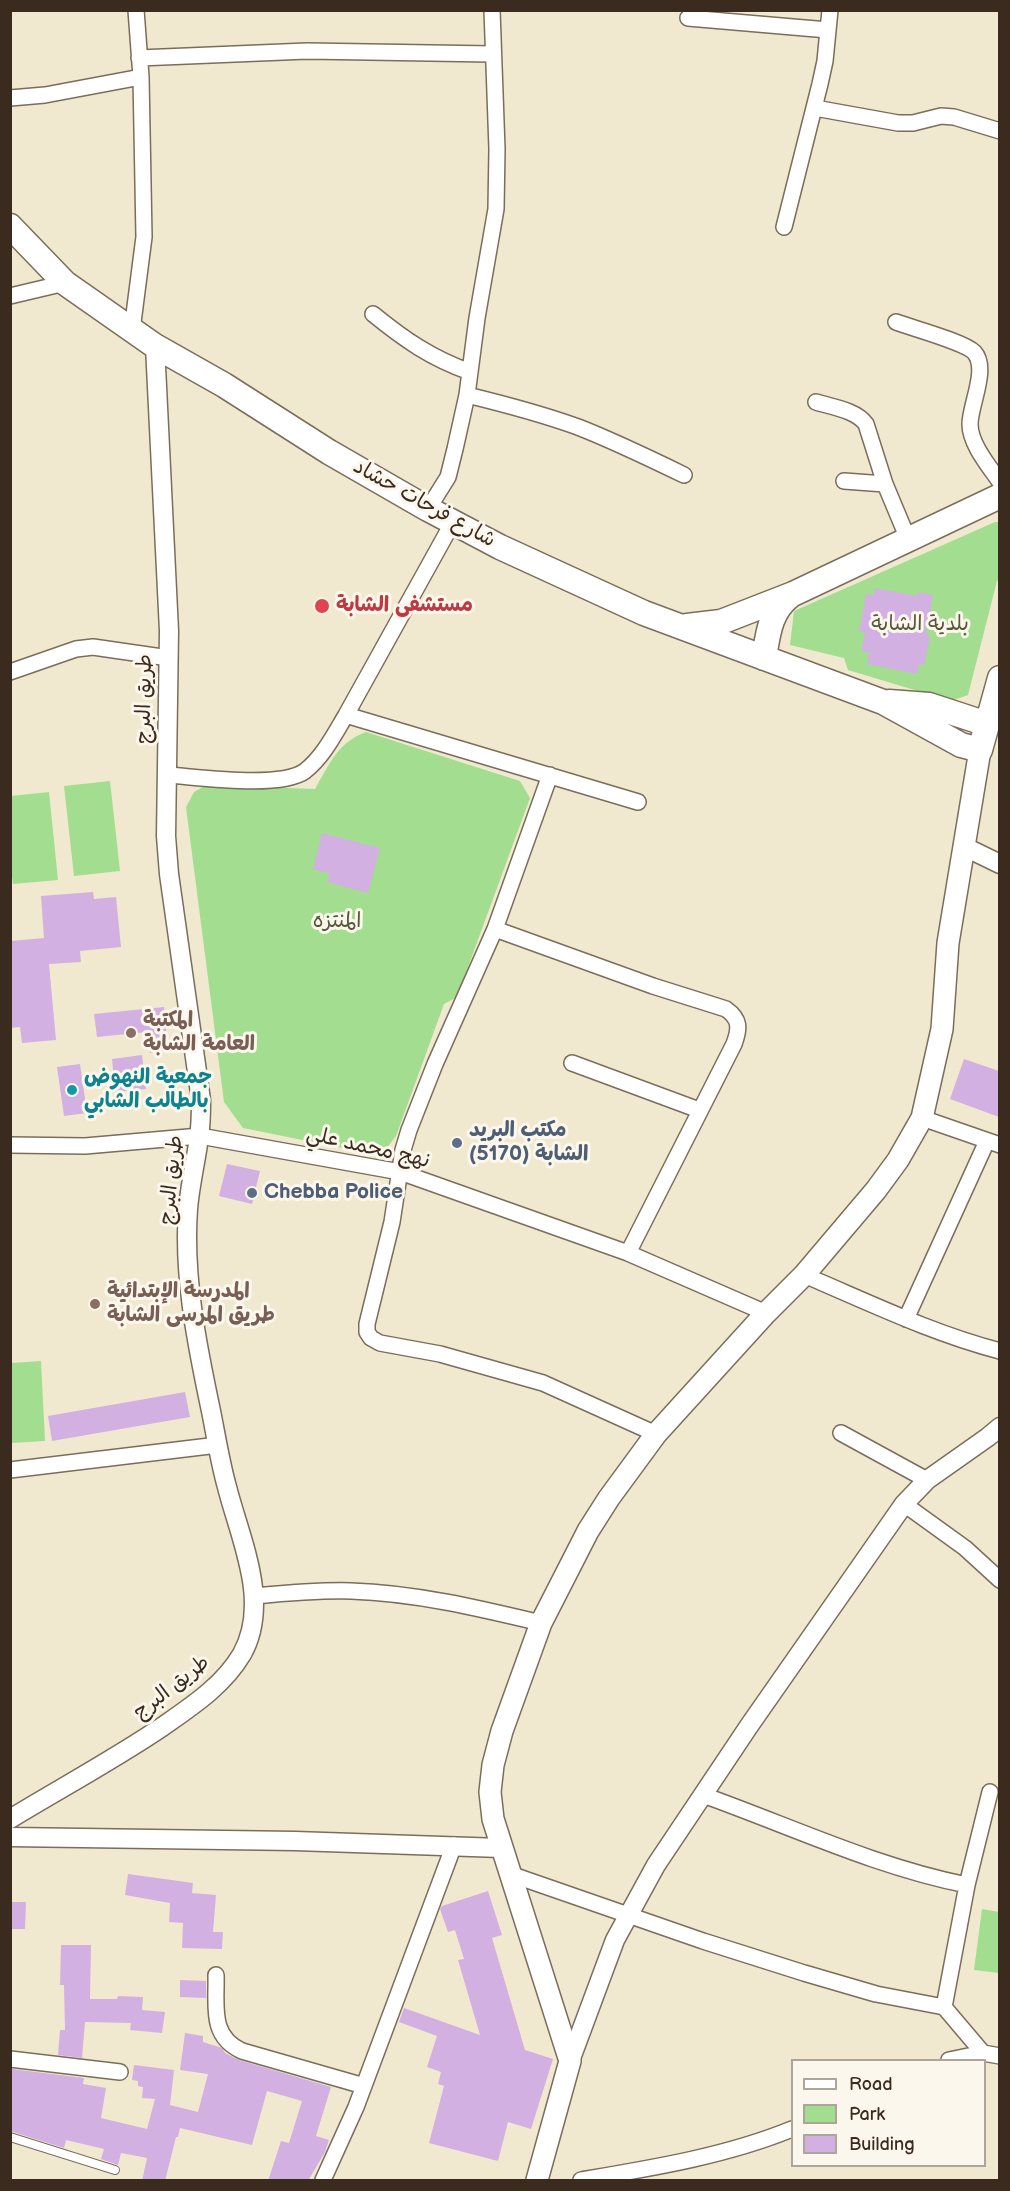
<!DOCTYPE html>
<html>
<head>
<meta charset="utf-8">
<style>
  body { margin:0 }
  #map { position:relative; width:1010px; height:2191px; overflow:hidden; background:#f0e9cf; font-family:"Balsamiq Sans",sans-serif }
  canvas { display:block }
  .frame { position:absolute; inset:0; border:12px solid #3b2a1e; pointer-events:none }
  .legend { position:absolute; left:791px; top:2059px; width:195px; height:108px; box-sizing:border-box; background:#fbf7ec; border:2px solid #aea59a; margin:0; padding:8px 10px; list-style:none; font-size:18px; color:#3b2a1e }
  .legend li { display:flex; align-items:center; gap:12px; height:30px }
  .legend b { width:30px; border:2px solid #aea59a }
</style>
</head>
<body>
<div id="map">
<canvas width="1010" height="2191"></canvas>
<div class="frame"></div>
<ul class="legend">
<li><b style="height:8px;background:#fff"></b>Road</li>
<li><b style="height:16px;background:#a3dd90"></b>Park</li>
<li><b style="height:16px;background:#d3b0e2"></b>Building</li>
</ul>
</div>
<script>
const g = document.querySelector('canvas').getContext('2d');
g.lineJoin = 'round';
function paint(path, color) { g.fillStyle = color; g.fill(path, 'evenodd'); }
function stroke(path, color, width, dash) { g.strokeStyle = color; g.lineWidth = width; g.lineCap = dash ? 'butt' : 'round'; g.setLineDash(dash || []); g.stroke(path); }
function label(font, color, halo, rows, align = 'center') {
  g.font = font + ' "Balsamiq Sans","Playpen Sans Arabic",sans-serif'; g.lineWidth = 6; g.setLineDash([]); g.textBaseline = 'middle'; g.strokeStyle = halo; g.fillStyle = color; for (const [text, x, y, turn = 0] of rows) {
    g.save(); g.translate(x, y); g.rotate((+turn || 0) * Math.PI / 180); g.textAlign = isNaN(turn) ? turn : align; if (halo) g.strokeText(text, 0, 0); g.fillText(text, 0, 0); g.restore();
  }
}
const green = new Path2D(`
  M 995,522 L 999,522 L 999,580 L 997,581 L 968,695 L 951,701 L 848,670 L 844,658 L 790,645 L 794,611 Z
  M 366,732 L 520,781 L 530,798 L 457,997 L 444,1004 L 396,1136 L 386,1149 L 372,1154 L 243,1128 L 224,1102 L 186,807 L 194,792 L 206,785 L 315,789 C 329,765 338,742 366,732 Z
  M 110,781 L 120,871 L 74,876 L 64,786 Z
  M 49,792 L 58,880 L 13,884 L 10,862 L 11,796 Z
  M 41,1361 L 45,1441 L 11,1443 L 11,1363 Z
  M 982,1909 L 999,1912 L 999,1973 L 974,1970 Z`);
const building = new Path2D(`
  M 875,588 L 917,596 L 917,592 L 933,595 L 926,632 L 930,637 L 924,665 L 919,664 L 917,674 L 867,664 L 869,652 L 861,651 L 865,632 L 859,631 L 866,594 L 874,595 Z
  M 322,833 L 380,848 L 368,893 L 327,882 L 330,874 L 313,869 Z
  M 93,892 L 94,899 L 116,897 L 121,947 L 80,951 L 81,962 L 49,964 L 56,1040 L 22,1043 L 20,1027 L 10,1028 L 10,941 L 44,938 L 41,896 Z
  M 164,1007 L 168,1051 L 150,1053 L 147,1032 L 97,1037 L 94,1014 Z
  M 142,1055 L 146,1089 L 115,1092 L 112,1059 Z
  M 964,1059 L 999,1071 L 999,1117 L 950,1099 Z
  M 80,1064 L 87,1113 L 64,1116 L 57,1067 Z
  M 227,1164 L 260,1171 L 252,1204 L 219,1196 Z
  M 185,1392 L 190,1417 L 52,1441 L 48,1416 Z
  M 128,1874 L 193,1883 L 192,1893 L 216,1895 L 213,1932 L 223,1932 L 222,1949 L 182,1948 L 183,1923 L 169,1922 L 170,1903 L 125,1895 Z
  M 488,1891 L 502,1935 L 492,1938 L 525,2050 L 553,2059 L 531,2129 L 508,2122 L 498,2161 L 429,2143 L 444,2086 L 438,2084 L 441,2072 L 427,2067 L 437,2036 L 399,2022 L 404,2008 L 480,2035 L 458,1960 L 464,1959 L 455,1930 L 448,1932 L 440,1909 L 442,1906 Z
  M 10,1902 L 26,1902 L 25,1929 L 10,1929 Z
  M 61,1945 L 91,1945 L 90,1999 L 117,1999 L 118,1996 L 143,1997 L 142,2010 L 165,2012 L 162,2033 L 130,2030 L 131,2023 L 85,2022 L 82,2058 L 58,2055 L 60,2030 L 65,2030 L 64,1985 L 60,1985 Z
  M 180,1980 L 206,1981 L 206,1998 L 180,1997 Z
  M 185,2033 L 203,2036 L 203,2042 L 222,2048 L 225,2053 L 239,2060 L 331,2087 L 316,2136 L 329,2140 L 325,2152 L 308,2181 L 268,2181 L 281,2141 L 289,2143 L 302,2101 L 267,2091 L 252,2145 L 180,2128 L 178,2137 L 176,2137 L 165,2181 L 142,2181 L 147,2158 L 121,2153 L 118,2165 L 101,2159 L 104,2149 L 66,2140 L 64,2148 L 10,2131 L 12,2069 L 84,2078 L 83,2084 L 106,2088 L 101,2118 L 147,2129 L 155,2099 L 142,2098 L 143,2087 L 138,2086 L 138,2081 L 132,2080 L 134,2065 L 174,2070 L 170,2105 L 198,2112 L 208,2074 L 180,2070 Z`);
const service = new Path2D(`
  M 10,2137 L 115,2170`);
const minor = new Path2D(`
  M 688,18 L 828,30
  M 139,58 L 307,51 L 492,54
  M 10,98 L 45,95 L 141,77
  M 815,108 L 898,123 L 913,123 L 941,116 L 954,117 L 1000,131
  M 784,227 L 820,84 L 825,61 L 830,10
  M 10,296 L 65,283
  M 373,314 C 405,340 431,358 470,372
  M 896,322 C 912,328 964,342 974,352 C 989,368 970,405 970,424 C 970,444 989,466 1000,482
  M 132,330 L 144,237 L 141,77 L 136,10
  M 467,395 C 504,404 542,414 578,427 C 614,441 649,458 684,475
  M 816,402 C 832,407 856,410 866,424 L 885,484 L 908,539
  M 844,481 L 885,484
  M 428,509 L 448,477 L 455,449 L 467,395 L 477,318 L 496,209 L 497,149 L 492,10
  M 10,672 L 76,649 L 93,647 L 169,658
  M 346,715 L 638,802
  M 167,775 C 198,777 281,789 305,771 C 323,757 334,735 346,715 L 453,522
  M 550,775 L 495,929 L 435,1064 L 409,1130 L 403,1150 L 392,1222 L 367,1324 L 367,1332 L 371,1338 L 380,1343 L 440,1354 L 543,1383 L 656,1434
  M 495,929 L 653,986 L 726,1009 C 740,1019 740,1028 734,1044 L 628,1253
  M 572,1063 L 699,1110
  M 922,1118 L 1000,1145
  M 10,1145 L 85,1146 L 200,1136 L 400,1172 L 628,1253 L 766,1313
  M 804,1275 C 868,1302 931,1333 1000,1351
  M 906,1319 L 987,1141
  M 841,1433 L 927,1480
  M 10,1470 L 218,1445
  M 904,1504 L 965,1548 L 1000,1580
  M 255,1596 C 287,1593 319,1590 351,1591 C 415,1593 478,1608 541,1623
  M 703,1795 C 790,1826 876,1867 967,1885
  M 510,1874 L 703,1941 L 804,1973 L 876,1994 L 944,2007 L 983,2053
  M 216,1975 C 217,2005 209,2036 242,2051 L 364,2086
  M 944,2007 L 967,1885 L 990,1792
  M 10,2059 L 120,2072
  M 949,2060 L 983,2053 L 1000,2056
  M 323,2180 L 356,2107 L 454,1845
  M 581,2180 C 652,2168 726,2156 792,2129`);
const tertiary = new Path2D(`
  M 965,847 L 1000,864
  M 10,1819 C 61,1788 113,1760 162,1727 C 192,1706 223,1686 242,1654 C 271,1602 240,1539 227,1487 C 220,1462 216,1436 211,1411 C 197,1345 183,1276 188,1209 C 190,1184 196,1161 199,1137 C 201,1125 201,1112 201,1100 L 169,874 L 166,836 L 169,631 L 155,346
  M 10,1837 L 295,1841 L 501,1848
  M 570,2061 L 615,1940 L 656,1865 L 749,1726 L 904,1504 L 927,1480 L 988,1437 L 1000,1427`);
const secondary = new Path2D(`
  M 537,2180 L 570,2061 L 493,1819 L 490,1792 L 493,1765 L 502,1731 L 541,1623 L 588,1531 L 609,1498 L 656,1434 L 766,1313 L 804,1275 L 876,1190 L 898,1160 L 922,1118 L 942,1029 L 948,943 L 980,750`);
const primary = new Path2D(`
  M 10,226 L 65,283 L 155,346 L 224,385 L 329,452 L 428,509 L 500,547 L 644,613 L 883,702 L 961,745 L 980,750 L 1000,678
  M 687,626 L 721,622 L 793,594 L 1000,496
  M 764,658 C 768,633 770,611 791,595
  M 889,702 L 929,705 L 987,724`);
const markers = [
  [322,606,8,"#e0444e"],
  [131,1033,6,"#8d6e63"],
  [72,1090,6,"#0f9aa8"],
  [457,1143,6,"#5c6f8a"],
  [252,1193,6,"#5c6f8a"],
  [95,1304,6,"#8d6e63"]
];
const streetNames = [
  ["شارع فرحات حشاد",424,504,29],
  ["طريق البرج",145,699,-89],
  ["نهج محمد علي",368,1148,13],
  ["طريق البرج",172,1180,-84],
  ["طريق البرج",172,1688,-38]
];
const healthNames = [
  ["مستشفى الشابة",336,606]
];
const parkNames = [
  ["بلدية الشابة",920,625],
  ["المنتزه",337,922]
];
const educationNames = [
  ["المكتبة",143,1021],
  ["العامة الشابة",143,1045],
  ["المدرسة الإبتدائية",107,1292],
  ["طريق المرسى الشابة",107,1316]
];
const cultureNames = [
  ["جمعية النهوض",84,1078],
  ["بالطالب الشابي",84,1102]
];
const serviceNames = [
  ["مكتب البريد",469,1131],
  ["الشابة (5170)",469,1155],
  ["Chebba Police",264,1193]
];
paint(green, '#a3dd90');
paint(building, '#d3b0e2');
stroke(service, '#7a6d5c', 10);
stroke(minor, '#7a6d5c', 18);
stroke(tertiary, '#7a6d5c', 21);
stroke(secondary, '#7a6d5c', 24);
stroke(primary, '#7a6d5c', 27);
stroke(service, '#fff', 8);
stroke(minor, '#fff', 15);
stroke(tertiary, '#fff', 18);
stroke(secondary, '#fff', 21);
stroke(primary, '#fff', 24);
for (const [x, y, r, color] of markers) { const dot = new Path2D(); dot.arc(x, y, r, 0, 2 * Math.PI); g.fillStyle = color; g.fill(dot); stroke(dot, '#fbf7ec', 2); }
label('21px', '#3b2a1e', '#fbf7ec', streetNames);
label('bold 21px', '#be3a42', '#fbf7ec', healthNames, 'left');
label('21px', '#55573a', '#fbf7ec', parkNames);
label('bold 21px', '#785e54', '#fbf7ec', educationNames, 'left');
label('bold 21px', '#0d838f', '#fbf7ec', cultureNames, 'left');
label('bold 21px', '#4e5e75', '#fbf7ec', serviceNames, 'left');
</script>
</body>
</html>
